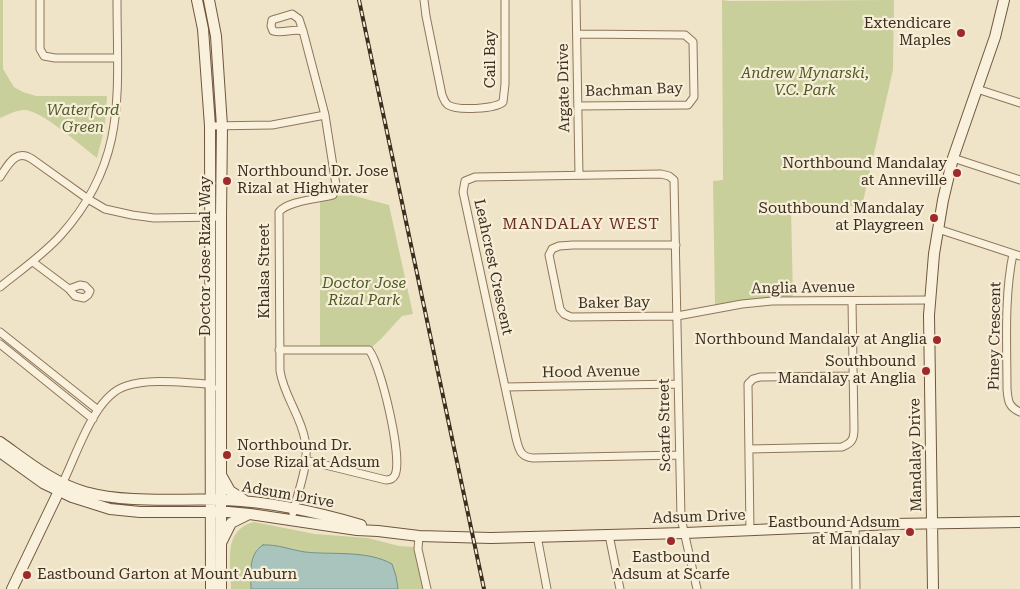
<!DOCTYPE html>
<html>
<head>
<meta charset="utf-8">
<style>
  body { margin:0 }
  canvas { display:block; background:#f0e4c8 }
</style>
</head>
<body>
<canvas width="1020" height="589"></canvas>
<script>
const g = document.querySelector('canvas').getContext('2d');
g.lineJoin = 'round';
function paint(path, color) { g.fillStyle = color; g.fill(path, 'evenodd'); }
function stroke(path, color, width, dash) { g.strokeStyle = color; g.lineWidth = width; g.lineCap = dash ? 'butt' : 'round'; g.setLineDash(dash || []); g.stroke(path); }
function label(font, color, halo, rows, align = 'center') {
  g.font = font + ' "Roboto Serif",serif'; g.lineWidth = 4.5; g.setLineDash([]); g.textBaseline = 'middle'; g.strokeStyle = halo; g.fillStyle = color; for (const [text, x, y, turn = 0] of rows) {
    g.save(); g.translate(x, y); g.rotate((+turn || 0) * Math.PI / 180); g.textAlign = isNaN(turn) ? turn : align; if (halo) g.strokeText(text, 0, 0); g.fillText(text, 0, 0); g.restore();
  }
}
const green = new Path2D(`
  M 0,0 L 3,0 L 3,69 L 14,87 L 23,92 L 36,96 L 107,96 L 105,126 L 97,158 C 81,146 45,113 26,110 C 18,109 7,115 0,118 Z
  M 722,0 L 730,1 L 894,0 L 893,70 L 862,206 L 791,207 L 793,298 L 755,299 L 715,305 L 713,181 L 723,180 Z
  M 351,195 L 389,205 L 413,314 L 402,316 L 381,339 L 371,348 L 366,346 L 320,346 L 320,202 L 331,200 L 337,196 Z
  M 254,522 L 315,534 L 368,538 L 399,546 L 414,547 L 424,589 L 398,589 L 396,576 L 361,555 L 304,552 L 270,545 L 263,546 L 257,549 L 251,568 L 251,589 L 231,589 C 231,563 222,530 254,522 Z`);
const water = new Path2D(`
  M 263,545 C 277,544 291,550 305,552 C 333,555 367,550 392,564 L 396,576 L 398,589 L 251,589 C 251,573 248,554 263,545 Z`);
const street = new Path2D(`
  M 40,0 L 40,49 L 44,56 L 55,58 L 117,58
  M 424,0 L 426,16 L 442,95 C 444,99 444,102 448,105 C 458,111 495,109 503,102 L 505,84 L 505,0
  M 576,0 L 579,175
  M 577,34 L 685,35 L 693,42 L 694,97 L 688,105 L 578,106
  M 977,89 L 1020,103
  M 210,126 L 272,125 L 325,115
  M 953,158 L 1020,180
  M 0,177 C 8,165 16,148 32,159 L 88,199 L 105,209 L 132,215 L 154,218 L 221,217
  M 938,229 L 1020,256
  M 676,245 L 573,245 L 559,246 L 552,249 L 549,255 L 560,309 L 564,314 L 571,317 L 677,316 L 742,304 L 772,301 L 930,300
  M 1013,254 C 1004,297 1007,345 1007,389 C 1008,400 1008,407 1020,412
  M 33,262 L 69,289 L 75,296 L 84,298 L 88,295 L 90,291 L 85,286 L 80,285 L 69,289
  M 0,287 C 21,270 43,255 61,235 C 128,160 117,93 117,0
  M 0,332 L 98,410
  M 0,344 L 93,419
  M 279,350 L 369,350 C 381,365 403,458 395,475 C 393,479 390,480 386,480 L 305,460
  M 505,387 L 678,384
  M 749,449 L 842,447 C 852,443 854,439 854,429 L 852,301
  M 679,455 L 533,458 C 520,457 519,449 516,438 L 463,192 L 465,181 L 475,177 L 661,174 L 669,176 L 674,180 L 681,518 L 697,589
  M 61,486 C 76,458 93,396 126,386 C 150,378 185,383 210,384 L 213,388
  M 293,513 C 298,490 310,464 305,440 C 301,416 284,396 280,371 L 279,212 C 287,201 319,199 333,195 L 336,185 L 325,115 L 303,31 L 299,19 L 292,14 L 272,20 L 271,26 L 273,31 C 283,34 293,28 303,31
  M 855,525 L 856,589
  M 750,531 L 748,384 L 753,379 L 760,377 L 853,376
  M 609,535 L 620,589
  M 419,536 L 418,549 L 427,589
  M 537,536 L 547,589`);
const secondary = new Path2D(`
  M 197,0 L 203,29 L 210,126 L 211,589
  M 209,0 L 216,36 L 222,126 L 221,217 L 221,589
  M 0,442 C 27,461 53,483 85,492 C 130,504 179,498 226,500 C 271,502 317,512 361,525
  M 0,452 L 43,483 L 72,497 L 110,509 L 140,512 L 228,512 L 250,514 L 357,530 L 378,531 L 419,536 L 491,538 L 685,533 L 893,524 L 1020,522
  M 221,475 L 230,491 L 244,500
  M 222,541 L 231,523 L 247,515
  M 12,589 L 59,491
  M 933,589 L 929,315 L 934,254 L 943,200 L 953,158 L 995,37 L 1004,0`);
const rail = new Path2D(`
  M 359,0 L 484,589`);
const markers = [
  [961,33,5,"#9e2a2b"],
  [957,173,5,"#9e2a2b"],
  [227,181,5,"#9e2a2b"],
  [934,218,5,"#9e2a2b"],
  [937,340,5,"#9e2a2b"],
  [926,371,5,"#9e2a2b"],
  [227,455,5,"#9e2a2b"],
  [910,532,5,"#9e2a2b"],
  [671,541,5,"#9e2a2b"],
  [27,575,5,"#9e2a2b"]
];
const poiNames = [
  ["Extendicare",951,24],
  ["Maples",951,41],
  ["Northbound Mandalay",947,164],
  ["at Anneville",947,181],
  ["Northbound Dr. Jose",237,172,"left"],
  ["Rizal at Highwater",237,189,"left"],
  ["Southbound Mandalay",924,209],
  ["at Playgreen",924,226],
  ["Northbound Mandalay at Anglia",927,340],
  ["Southbound",916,362],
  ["Mandalay at Anglia",916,379],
  ["Northbound Dr.",237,446,"left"],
  ["Jose Rizal at Adsum",237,463,"left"],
  ["Eastbound Adsum",900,523],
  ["at Mandalay",900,540],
  ["Eastbound",671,558,"center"],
  ["Adsum at Scarfe",671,575,"center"],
  ["Eastbound Garton at Mount Auburn",37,575,"left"]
];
const streetNames = [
  ["Cail Bay",491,59,-90],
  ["Argate Drive",564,88,-91],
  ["Bachman Bay",634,90,-2],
  ["Doctor Jose Rizal Way",206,256,-90],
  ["Leahcrest Crescent",493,267,78],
  ["Khalsa Street",265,271,-90],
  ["Anglia Avenue",803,288,-1],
  ["Baker Bay",614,303,-1],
  ["Piney Crescent",995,336,-89],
  ["Hood Avenue",591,372,-1],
  ["Scarfe Street",665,425,-91],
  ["Mandalay Drive",916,455,-91],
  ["Adsum Drive",288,495,10],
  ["Adsum Drive",699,517,-2]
];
const parkNames = [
  ["Andrew Mynarski,",805,74],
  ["V.C. Park",805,91],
  ["Waterford",83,111],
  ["Green",83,128],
  ["Doctor Jose",364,284],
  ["Rizal Park",364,301]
];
const neighbourhoodNames = [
  ["MANDALAY WEST",581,224]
];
paint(green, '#c9cf9b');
paint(water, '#a9c4bc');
stroke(water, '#6f938a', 1);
stroke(street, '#8d765c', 9);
stroke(secondary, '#6f573f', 12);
stroke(street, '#faf1dc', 7);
stroke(secondary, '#faf1dc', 10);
stroke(rail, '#3d2e20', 4);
stroke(rail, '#f7eed8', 2, [5.5]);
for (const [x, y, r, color] of markers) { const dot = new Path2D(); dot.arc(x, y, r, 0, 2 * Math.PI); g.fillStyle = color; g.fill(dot); stroke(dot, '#f7eed8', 2); }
label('15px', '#3d2e20', '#f7eed8', poiNames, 'right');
label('15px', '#3d2e20', '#f7eed8', streetNames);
label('italic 15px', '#4d5a26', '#f7eed8', parkNames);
g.letterSpacing = '1px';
label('16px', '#6b2e1e', '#f7eed8', neighbourhoodNames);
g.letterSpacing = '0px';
</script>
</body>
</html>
